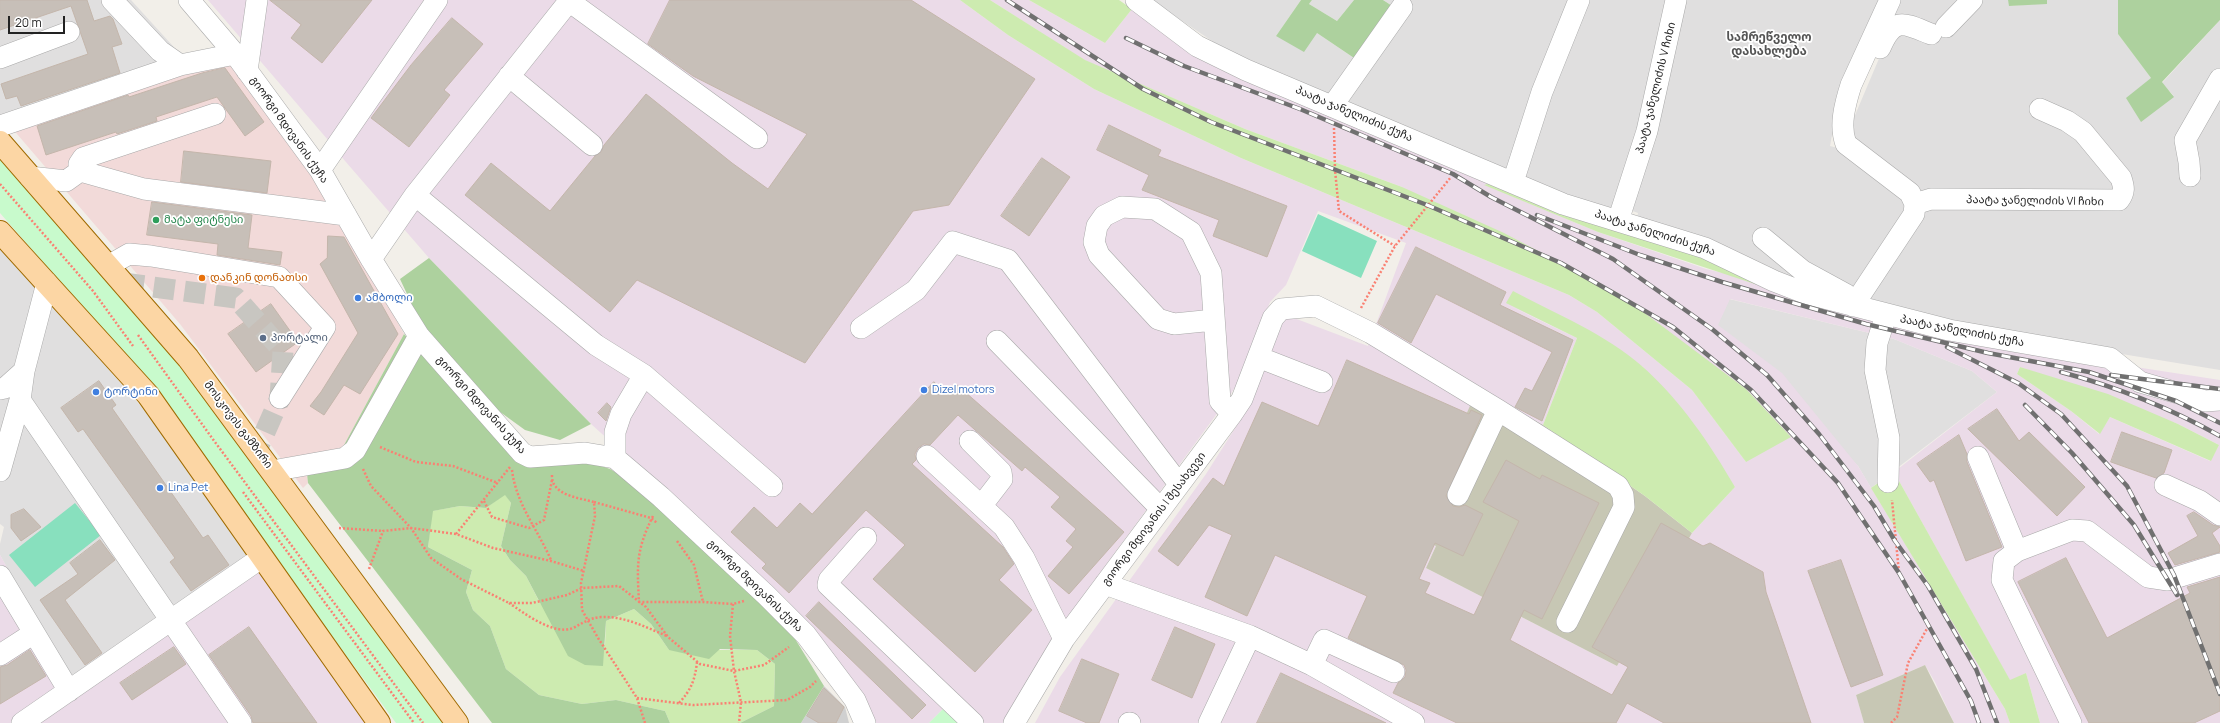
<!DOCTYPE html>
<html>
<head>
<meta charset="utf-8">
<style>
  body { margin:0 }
  #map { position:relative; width:2220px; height:723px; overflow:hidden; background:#f2efe9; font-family:Manrope,sans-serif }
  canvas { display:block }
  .scale { position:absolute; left:8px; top:16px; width:57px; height:18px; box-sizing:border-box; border:2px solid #222; border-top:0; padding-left:5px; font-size:12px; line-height:14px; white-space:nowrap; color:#222; -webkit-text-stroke:3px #fff; paint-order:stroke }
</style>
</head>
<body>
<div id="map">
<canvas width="2220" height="723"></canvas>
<div class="scale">20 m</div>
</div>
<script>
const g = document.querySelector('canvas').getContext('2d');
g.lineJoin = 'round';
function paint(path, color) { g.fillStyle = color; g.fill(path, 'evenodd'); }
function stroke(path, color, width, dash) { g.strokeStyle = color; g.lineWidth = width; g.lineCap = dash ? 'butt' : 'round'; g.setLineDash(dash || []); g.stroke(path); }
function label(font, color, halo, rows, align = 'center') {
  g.font = font + ' Manrope,"Noto Sans Georgian",sans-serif'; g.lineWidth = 3.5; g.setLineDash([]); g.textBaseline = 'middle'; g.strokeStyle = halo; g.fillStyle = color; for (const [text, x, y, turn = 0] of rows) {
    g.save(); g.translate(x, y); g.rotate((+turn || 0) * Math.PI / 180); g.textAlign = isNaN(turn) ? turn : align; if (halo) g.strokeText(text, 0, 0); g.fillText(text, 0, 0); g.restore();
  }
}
const residential = new Path2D(`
  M 0,0 L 131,0 L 182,56 L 0,116 Z
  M 1151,0 L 1301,0 L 1276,36 L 1317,33 L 1357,60 L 1396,8 L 1383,0 L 1574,0 L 1511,172 L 1321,95 L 1215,43 Z
  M 1312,0 L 1354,0 L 1337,21 L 1309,4 Z
  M 1582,0 L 1672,0 L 1614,213 L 1520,178 Z
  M 1682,0 L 1968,0 L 1940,30 L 1892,23 L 1835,119 L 1830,146 L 1849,151 L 1906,199 L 1910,207 L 1849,300 L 1637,219 L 1638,213 L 1630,210 Z
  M 1977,0 L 2008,0 L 2010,6 L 2047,3 L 2047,0 L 2118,0 L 2118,34 L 2151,78 L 2174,96 L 2162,83 L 2220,20 L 2220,370 L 2048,342 L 1862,301 L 1922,212 L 1852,135 L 1850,127 L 1889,35 L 1931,37 Z
  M 0,247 L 140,405 L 175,451 L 250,559 L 72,684 L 0,555 L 0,544 L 4,527 L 0,524 Z
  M 1729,299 L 1894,339 L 1972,371 L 1997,392 L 1871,488 L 1858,466 L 1717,325 Z`);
const commercial = new Path2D(`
  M 226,50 L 337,212 L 404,334 L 337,458 L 307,474 L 308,483 L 303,488 L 180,324 L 11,127 Z`);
const industrial = new Path2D(`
  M 208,0 L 424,0 L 328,140 Z
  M 446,0 L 960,0 L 1008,35 L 1094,89 L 1241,158 L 1569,295 L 1597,312 L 1692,390 L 1746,462 L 1746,389 L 1402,187 L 1245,129 L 1084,60 L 990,0 L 1029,0 L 1105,43 L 1132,9 L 1291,100 L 1457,171 L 1491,183 L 1485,185 L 1598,232 L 1706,269 L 2129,366 L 2220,380 L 2220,723 L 2040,723 L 2026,673 L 2010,681 L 1894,472 L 1997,392 L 1972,371 L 1894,339 L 1730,299 L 1718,325 L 1782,373 L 1858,466 L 2005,709 L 2010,723 L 1954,723 L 1935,682 L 1925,665 L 1856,695 L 1864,723 L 1035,723 L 1060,677 L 1206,474 L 1239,422 L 1286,315 L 1368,346 L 1406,243 L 1318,211 L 1286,285 L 1270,302 L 1242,376 L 1227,400 L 1083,596 L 1005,723 L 962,723 L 945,707 L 929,723 L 876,723 L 867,701 L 786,599 L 591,424 L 429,258 L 339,154 ZM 1506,304 L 1643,367 L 1735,487 L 1692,533 L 1617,666 L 1426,568 L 1436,546 L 1477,390 L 1543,425 L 1577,338 ZM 2020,367 L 2178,424 L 2219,445 L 2210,461 L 2110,417 L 2099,434 L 2071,411 L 2017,374 Z
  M 0,555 L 73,684 L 250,559 L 368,723 L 0,723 Z`);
const religious = new Path2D(`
  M 824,686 L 845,707 L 849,723 L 801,723 Z`);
const construction = new Path2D(`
  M 1477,390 L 1543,425 L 1645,496 L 1692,533 L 1617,666 L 1426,568 L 1436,546 L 1413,535 Z
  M 1925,665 L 1954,723 L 1864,723 L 1856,695 Z`);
const grass = new Path2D(`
  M 960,0 L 990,0 L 1085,60 L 1245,129 L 1402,187 L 1504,233 L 1618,293 L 1746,389 L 1791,437 L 1746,462 L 1692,390 L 1597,312 L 1569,295 L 1241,158 L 1094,89 L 1008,35 Z
  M 1029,0 L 1119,0 L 1132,9 L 1105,43 Z
  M 1491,183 L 1656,239 L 1806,301 L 1598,232 L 1484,185 Z
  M 1513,291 C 1556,314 1606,334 1643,367 C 1681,401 1710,444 1735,487 L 1692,533 L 1645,496 L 1543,425 L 1577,338 L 1506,303 Z
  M 2020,367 L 2108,394 L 2178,424 L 2219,445 L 2211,461 L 2110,417 L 2100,434 L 2071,411 L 2017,374 Z
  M 1894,472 L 2010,680 L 2026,673 L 2040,723 L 2010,723 L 2005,709 L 1871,488 Z
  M 505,494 L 511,503 L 501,546 L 510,560 L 526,576 L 540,603 L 605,645 L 606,621 L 634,609 L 651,624 L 669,650 L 757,650 L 775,664 L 774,706 L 740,723 L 670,723 L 665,711 L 616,700 L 582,704 L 539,695 L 506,669 L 490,626 L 473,610 L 466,592 L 472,570 L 428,547 L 432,511 L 460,506 L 486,508 Z`);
const forest = new Path2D(`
  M 1301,0 L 1312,0 L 1309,4 L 1337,21 L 1354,0 L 1383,0 L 1397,9 L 1357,60 L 1317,33 L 1304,52 L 1276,36 Z
  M 2008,0 L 2047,0 L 2047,4 L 2009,6 Z
  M 2118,0 L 2220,0 L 2220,20 L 2162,82 L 2174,97 L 2141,122 L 2126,98 L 2151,78 L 2118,34 Z
  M 429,258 L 591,424 L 560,440 L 525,430 L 467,388 L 421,324 L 400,279 Z
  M 404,334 L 506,446 L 593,463 L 610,469 L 632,482 L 789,629 L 824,686 L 801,723 L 740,723 L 774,706 L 775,664 L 757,650 L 720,649 L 709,659 L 669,650 L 651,624 L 634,609 L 606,621 L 603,666 L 585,665 L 568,656 L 526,576 L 510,560 L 501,546 L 511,503 L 505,495 L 486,508 L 460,506 L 433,511 L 428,547 L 472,570 L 466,592 L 473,610 L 490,626 L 506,669 L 539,695 L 582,704 L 616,700 L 665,711 L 670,723 L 492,723 L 308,483 L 307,474 L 337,458 Z`);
const park = new Path2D(`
  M 0,151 L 131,301 L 445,723 L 396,723 L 131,363 L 0,213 Z
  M 945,707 L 962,723 L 929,723 Z`);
const pitch = new Path2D(`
  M 1318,214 L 1377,241 L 1361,278 L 1302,251 Z
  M 75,503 L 101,535 L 35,587 L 9,555 Z`);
const building = new Path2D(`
  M 0,0 L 87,0 L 94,21 L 110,16 L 113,19 L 122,44 L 112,47 L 120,73 L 21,106 L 17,96 L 6,99 L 1,84 L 88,54 L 71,6 L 0,30 Z
  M 270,0 L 372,0 L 322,63 L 291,38 L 301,25 Z
  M 670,0 L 911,0 L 1035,79 L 949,205 L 913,211 L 805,363 L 637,280 L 610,312 L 465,195 L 491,163 L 550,211 L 595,156 L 601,152 L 604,145 L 646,94 L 732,163 L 768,189 L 807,134 L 693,76 L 648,44 Z
  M 452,18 L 483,44 L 444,90 L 450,95 L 409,147 L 371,118 L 411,65 Z
  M 225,68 L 264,122 L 245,136 L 217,97 L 156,117 L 157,121 L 117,134 L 116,132 L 46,155 L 37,126 L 128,95 L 129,97 L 202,73 Z
  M 1109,125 L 1161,150 L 1158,156 L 1287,206 L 1267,257 L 1213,236 L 1219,220 L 1142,190 L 1149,175 L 1097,150 Z
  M 184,151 L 271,161 L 267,193 L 181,182 Z
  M 1042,158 L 1070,177 L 1029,236 L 1001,216 Z
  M 152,202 L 252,215 L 248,248 L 282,252 L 280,265 L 217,255 L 218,244 L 147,235 Z
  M 328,236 L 344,237 L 398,334 L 360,394 L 344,385 L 324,415 L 310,406 L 321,392 L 358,333 L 320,264 L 327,258 Z
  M 1416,247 L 1506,292 L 1500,305 L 1573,340 L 1542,421 L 1515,407 L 1525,388 L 1532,391 L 1552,352 L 1436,294 L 1411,343 L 1378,323 Z
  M 271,304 L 298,342 L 256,372 L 228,334 Z
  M 1347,360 L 1469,414 L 1471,410 L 1482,415 L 1446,496 L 1453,506 L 1459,507 L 1465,505 L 1483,514 L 1463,556 L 1435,543 L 1419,579 L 1430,583 L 1425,593 L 1474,615 L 1519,521 L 1483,502 L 1506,460 L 1540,479 L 1542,475 L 1599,503 L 1542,619 L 1524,610 L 1510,640 L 1612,695 L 1628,667 L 1592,647 L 1661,523 L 1703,546 L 1710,543 L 1763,572 L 1766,592 L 1811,723 L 1664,723 L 1627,703 L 1616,723 L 1457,723 L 1393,693 L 1398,683 L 1405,677 L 1406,670 L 1404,665 L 1348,638 L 1367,596 L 1275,555 L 1247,616 L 1205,597 L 1232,535 L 1209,525 L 1178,566 L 1158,551 L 1213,478 L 1224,486 L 1262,402 L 1318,426 Z
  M 99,381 L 116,405 L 112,408 L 203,538 L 208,535 L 229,565 L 191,591 L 170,562 L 175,558 L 83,429 L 78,432 L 61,408 Z
  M 934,382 L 947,394 L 956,384 L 1124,532 L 1069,594 L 1048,576 L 1073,547 L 1066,541 L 1076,529 L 1051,507 L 1060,497 L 1025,467 L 1022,471 L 958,415 L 930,445 L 924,444 L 918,448 L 915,454 L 916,460 L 912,464 L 1003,547 L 1014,564 L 999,580 L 1032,610 L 975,672 L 873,579 L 905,545 L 866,510 L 789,593 L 762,568 L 766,564 L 731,532 L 754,507 L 777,528 L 800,503 L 812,514 Z
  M 607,403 L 611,407 L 606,421 L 598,413 Z
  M 1997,409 L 2019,441 L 2029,432 L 2085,487 L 2057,516 L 1968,429 Z
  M 2122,432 L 2172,450 L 2164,473 L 2156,478 L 2111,462 Z
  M 1959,435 L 1967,454 L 1967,462 L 2002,547 L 1966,561 L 1934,480 L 1930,482 L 1917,464 Z
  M 24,509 L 41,527 L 21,541 L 11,528 L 11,515 Z
  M 2194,512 L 2213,525 L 2220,527 L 2212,533 L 2220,546 L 2220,552 L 2175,565 L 2168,553 L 2198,536 L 2187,516 Z
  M 100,540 L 115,560 L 65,600 L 102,653 L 85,665 L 40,600 L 78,574 L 70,563 Z
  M 2066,558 L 2107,638 L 2190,593 L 2187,587 L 2220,577 L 2220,711 L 2194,723 L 2089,723 L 2018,582 Z
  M 1841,560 L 1883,675 L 1851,687 L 1808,571 Z
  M 819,602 L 926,705 L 912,719 L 806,616 Z
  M 249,627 L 317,723 L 253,723 L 251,716 L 209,655 Z
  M 1175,627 L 1215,644 L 1192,698 L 1152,680 Z
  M 174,647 L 186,664 L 132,700 L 120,683 Z
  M 30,650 L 46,676 L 0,704 L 0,667 L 7,665 Z
  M 1082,659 L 1119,674 L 1099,723 L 1087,723 L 1059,711 Z
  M 1281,673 L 1386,723 L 1257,723 Z
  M 824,688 L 844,707 L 836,723 L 819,723 L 807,716 Z`);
const minorTunnel = new Path2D(`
  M 123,283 L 236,298 L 283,351 L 280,398 L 257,450`);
const path = new Path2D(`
  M 1334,128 L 1335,170 L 1339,211 L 1395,246
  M 0,184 L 93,291 L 133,346
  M 1361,308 L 1395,246 L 1451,177
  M 138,335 L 212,438 L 423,723
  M 380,447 L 416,462 L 453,466 L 498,483
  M 363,469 L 371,486 L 411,528 L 431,558 L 461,579 L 509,603 L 532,603 L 567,595 L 582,588 L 619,586 L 646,607 L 668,637 L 700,664 L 734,671 L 764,665 L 789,647
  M 512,470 C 516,504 538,530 551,560
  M 552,475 C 551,495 579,498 594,502 L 595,516 L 581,583 L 582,610 L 598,638 L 637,698 L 645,723
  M 243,492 L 414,723
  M 484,501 L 492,517 L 529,528 L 544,520 L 552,480
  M 594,502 L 651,518 L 657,523
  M 653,516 C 636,550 637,565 639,602 L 703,602 L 733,604 L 744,601
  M 339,528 L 383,531
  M 456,534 L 510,467
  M 677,541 L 694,565 L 703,602
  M 369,569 L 383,531 L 411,528 L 456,534 L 493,548 L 551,561 L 584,571
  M 509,603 C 524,613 554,636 573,628 C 583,623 589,618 601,617 C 625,616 645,627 667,636
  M 733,604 L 730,636 L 734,671 L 741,702 L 739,723
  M 637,698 L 693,705 L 787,700 L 810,687 L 816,681
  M 679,703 C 691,690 695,680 697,662
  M 1891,723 L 1897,717 L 1908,663 L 1929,625 L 1899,573 L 1892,500`);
const minor = new Path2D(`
  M 112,0 L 160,51 L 180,65 L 235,54
  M 189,0 L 235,54 L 320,170 L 371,259 L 419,336 L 522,453 L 530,457 L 585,453 L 615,458 L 661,497 L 766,595 L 806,635 L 855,700 L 865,723
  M 1136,0 L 1197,46 L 1246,70 L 1563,204 L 1705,248 L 1774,281 L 1805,293 L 1949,330 L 2110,358 L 2140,382 L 2205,401 L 2220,400
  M 569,1 L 757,138
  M 1946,27 L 1972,0
  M 1880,48 C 1894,16 1903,23 1931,34
  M 0,58 L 69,32
  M 247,71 L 257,0
  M 509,76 L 592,145
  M 1333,105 L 1402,7
  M 0,126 L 180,65
  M 320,170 L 437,0
  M 80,171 L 79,164 L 83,158 L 215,114
  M 2190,176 L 2189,162 L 2185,140 L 2220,79
  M 30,177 L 66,181 L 80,171 L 144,189 L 346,215
  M 1513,182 L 1542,92 L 1579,0
  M 415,195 L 596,345 L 644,375 L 772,486
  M 1915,204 L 1931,199 L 2119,200 C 2125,192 2124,187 2121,178 L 2083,132 L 2067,121 L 2040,109
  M 1618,221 L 1647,131 L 1676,0
  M 1763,238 L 1803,271 L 1847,295
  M 371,259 L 415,195 L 570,0
  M 108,266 L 129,254 L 151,256 L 279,277 L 325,327 L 280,398
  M 1853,306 L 1914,214 L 1915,204 L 1910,193 L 1846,144 C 1839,126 1845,104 1851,85 L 1890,0
  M 1886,315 L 1877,343 L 1875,370 L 1889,438 L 1888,482
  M 1214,320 L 1174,324 L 1158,319 L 1099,255 L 1094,242 L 1097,226 L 1104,216 L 1122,207 L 1155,209 L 1191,232 L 1211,273 L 1220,401 L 1232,414
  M 861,328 L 916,290 L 953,242 L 1008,260 L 1179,484
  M 997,341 L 1161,509
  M 1258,357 L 1322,382
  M 0,389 L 5,388 L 24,371
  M 20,400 L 241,723
  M 970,441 L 1001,472 L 1002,479 L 982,505
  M 927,456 L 1004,527 L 1024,558 L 1064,639
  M 1978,457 L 2017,551
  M 615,458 L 615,432 L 621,414 L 644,375
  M 0,471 L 20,400 L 24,371 L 47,283
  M 272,471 L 345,458 L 355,450 L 419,336
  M 2165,485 L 2200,501 L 2220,515
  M 1458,495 L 1498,410
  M 866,538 L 829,580 L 828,585 L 973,723
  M 0,576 L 69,691
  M 1105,584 L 1250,636
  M 0,655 L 34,633
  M 1312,665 L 1324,640 L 1394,672
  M 22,723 L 261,558
  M 1014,723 L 1064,639 L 1232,414 L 1242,399 L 1273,318 L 1281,309 L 1316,306 L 1371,333 L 1498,410 L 1618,486 L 1623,495 L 1624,507 L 1567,622
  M 1129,723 L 1130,723
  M 1209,723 L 1250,636 L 1312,665 L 1414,723
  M 2071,723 L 2002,580 L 2004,561 L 2017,551 L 2072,530 L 2087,531 L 2148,577 L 2168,580 L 2220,564`);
const major = new Path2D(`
  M 0,142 L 188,358 L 457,723
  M 0,232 L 148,395 L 379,723`);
const rail = new Path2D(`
  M 1007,0 L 1143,89 L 1211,122 L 1427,205 L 1561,263 L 1673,327 L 1751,390 L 1838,483 L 1899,573 L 1971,701 L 1979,723
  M 1126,38 L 1184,66 L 1300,109 L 1453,174 L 1491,197 L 1613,259 L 1712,329 L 1767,375 L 1819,434 L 1874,506 L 1895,541 L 1928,586 L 1976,669 L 1997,723
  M 1537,215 L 1640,255 L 1722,282 L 1866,324 L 1988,353 L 2089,372 L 2176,401 L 2220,423
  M 1947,347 L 2018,383 L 2061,414 L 2127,486 L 2174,575 L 2220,694
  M 2061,372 C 2117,387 2170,408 2220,436
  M 2111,375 L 2220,389
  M 2025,405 L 2072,453 L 2134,525 L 2177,595`);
const markers = [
  [156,220,4,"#2e9e5b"],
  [202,278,4,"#e8710a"],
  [358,298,4,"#3f7fe0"],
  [263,338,4,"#5c6f8a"],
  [924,390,4,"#3f7fe0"],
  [96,392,4,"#3f7fe0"],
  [160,488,4,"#3f7fe0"]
];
const streetNames = [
  ["პაატა ჯანელიძის V ჩიხი",1656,88,-76],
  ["პაატა ჯანელიძის ქუჩა",1354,114,23],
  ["გიორგი მდივანის ქუჩა",289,130,55],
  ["პაატა ჯანელიძის VI ჩიხი",2035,201,1],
  ["პაატა ჯანელიძის ქუჩა",1655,233,18],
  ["პაატა ჯანელიძის ქუჩა",1962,331,11],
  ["გიორგი მდივანის ქუჩა",481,405,48],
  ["მოსკოვის გამზირი",238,425,53],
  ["გიორგი მდივანის I შესახვევი",1154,519,-53],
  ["გიორგი მდივანის ქუჩა",755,586,44]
];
const leisureNames = [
  ["მატა ფიტნესი",164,220]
];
const foodNames = [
  ["დანკინ დონათსი",210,278]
];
const shopNames = [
  ["ამბოლი",366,298],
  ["Dizel motors",932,390],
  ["ტორტინი",104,392],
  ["Lina Pet",168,488]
];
const serviceNames = [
  ["პორტალი",271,338]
];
const neighbourhoodNames = [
  ["სამრეწველო",1769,38],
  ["დასახლება",1769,52]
];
paint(residential, '#e0dfdf');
paint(commercial, '#f2dad9');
paint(industrial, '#ebdbe8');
paint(religious, '#d0d0d0');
paint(construction, '#c7c7b4');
paint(grass, '#cdebb0');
paint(forest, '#add19e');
paint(park, '#c8facc');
paint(pitch, '#88e0be');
paint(building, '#c7bfb8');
stroke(building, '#c4b6ab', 1);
stroke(minorTunnel, '#c8c6c1', 21, [21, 10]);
stroke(minor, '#a9a9a9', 22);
stroke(major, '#a06b00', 24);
stroke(path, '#fa8072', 2.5, [2, 2]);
stroke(minor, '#fff', 21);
stroke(major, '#fcd6a4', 22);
stroke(rail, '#707070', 4.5);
stroke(rail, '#fff', 3, [9]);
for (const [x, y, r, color] of markers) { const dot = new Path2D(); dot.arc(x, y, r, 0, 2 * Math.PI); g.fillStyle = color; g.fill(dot); stroke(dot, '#fff', 1.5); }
label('11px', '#222', '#fff', streetNames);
label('11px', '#27864d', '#fff', leisureNames, 'left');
label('11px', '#c56008', '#fff', foodNames, 'left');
label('11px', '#366cbe', '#fff', shopNames, 'left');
label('11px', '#4e5e75', '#fff', serviceNames, 'left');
label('bold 12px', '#555', '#fff', neighbourhoodNames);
</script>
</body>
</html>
